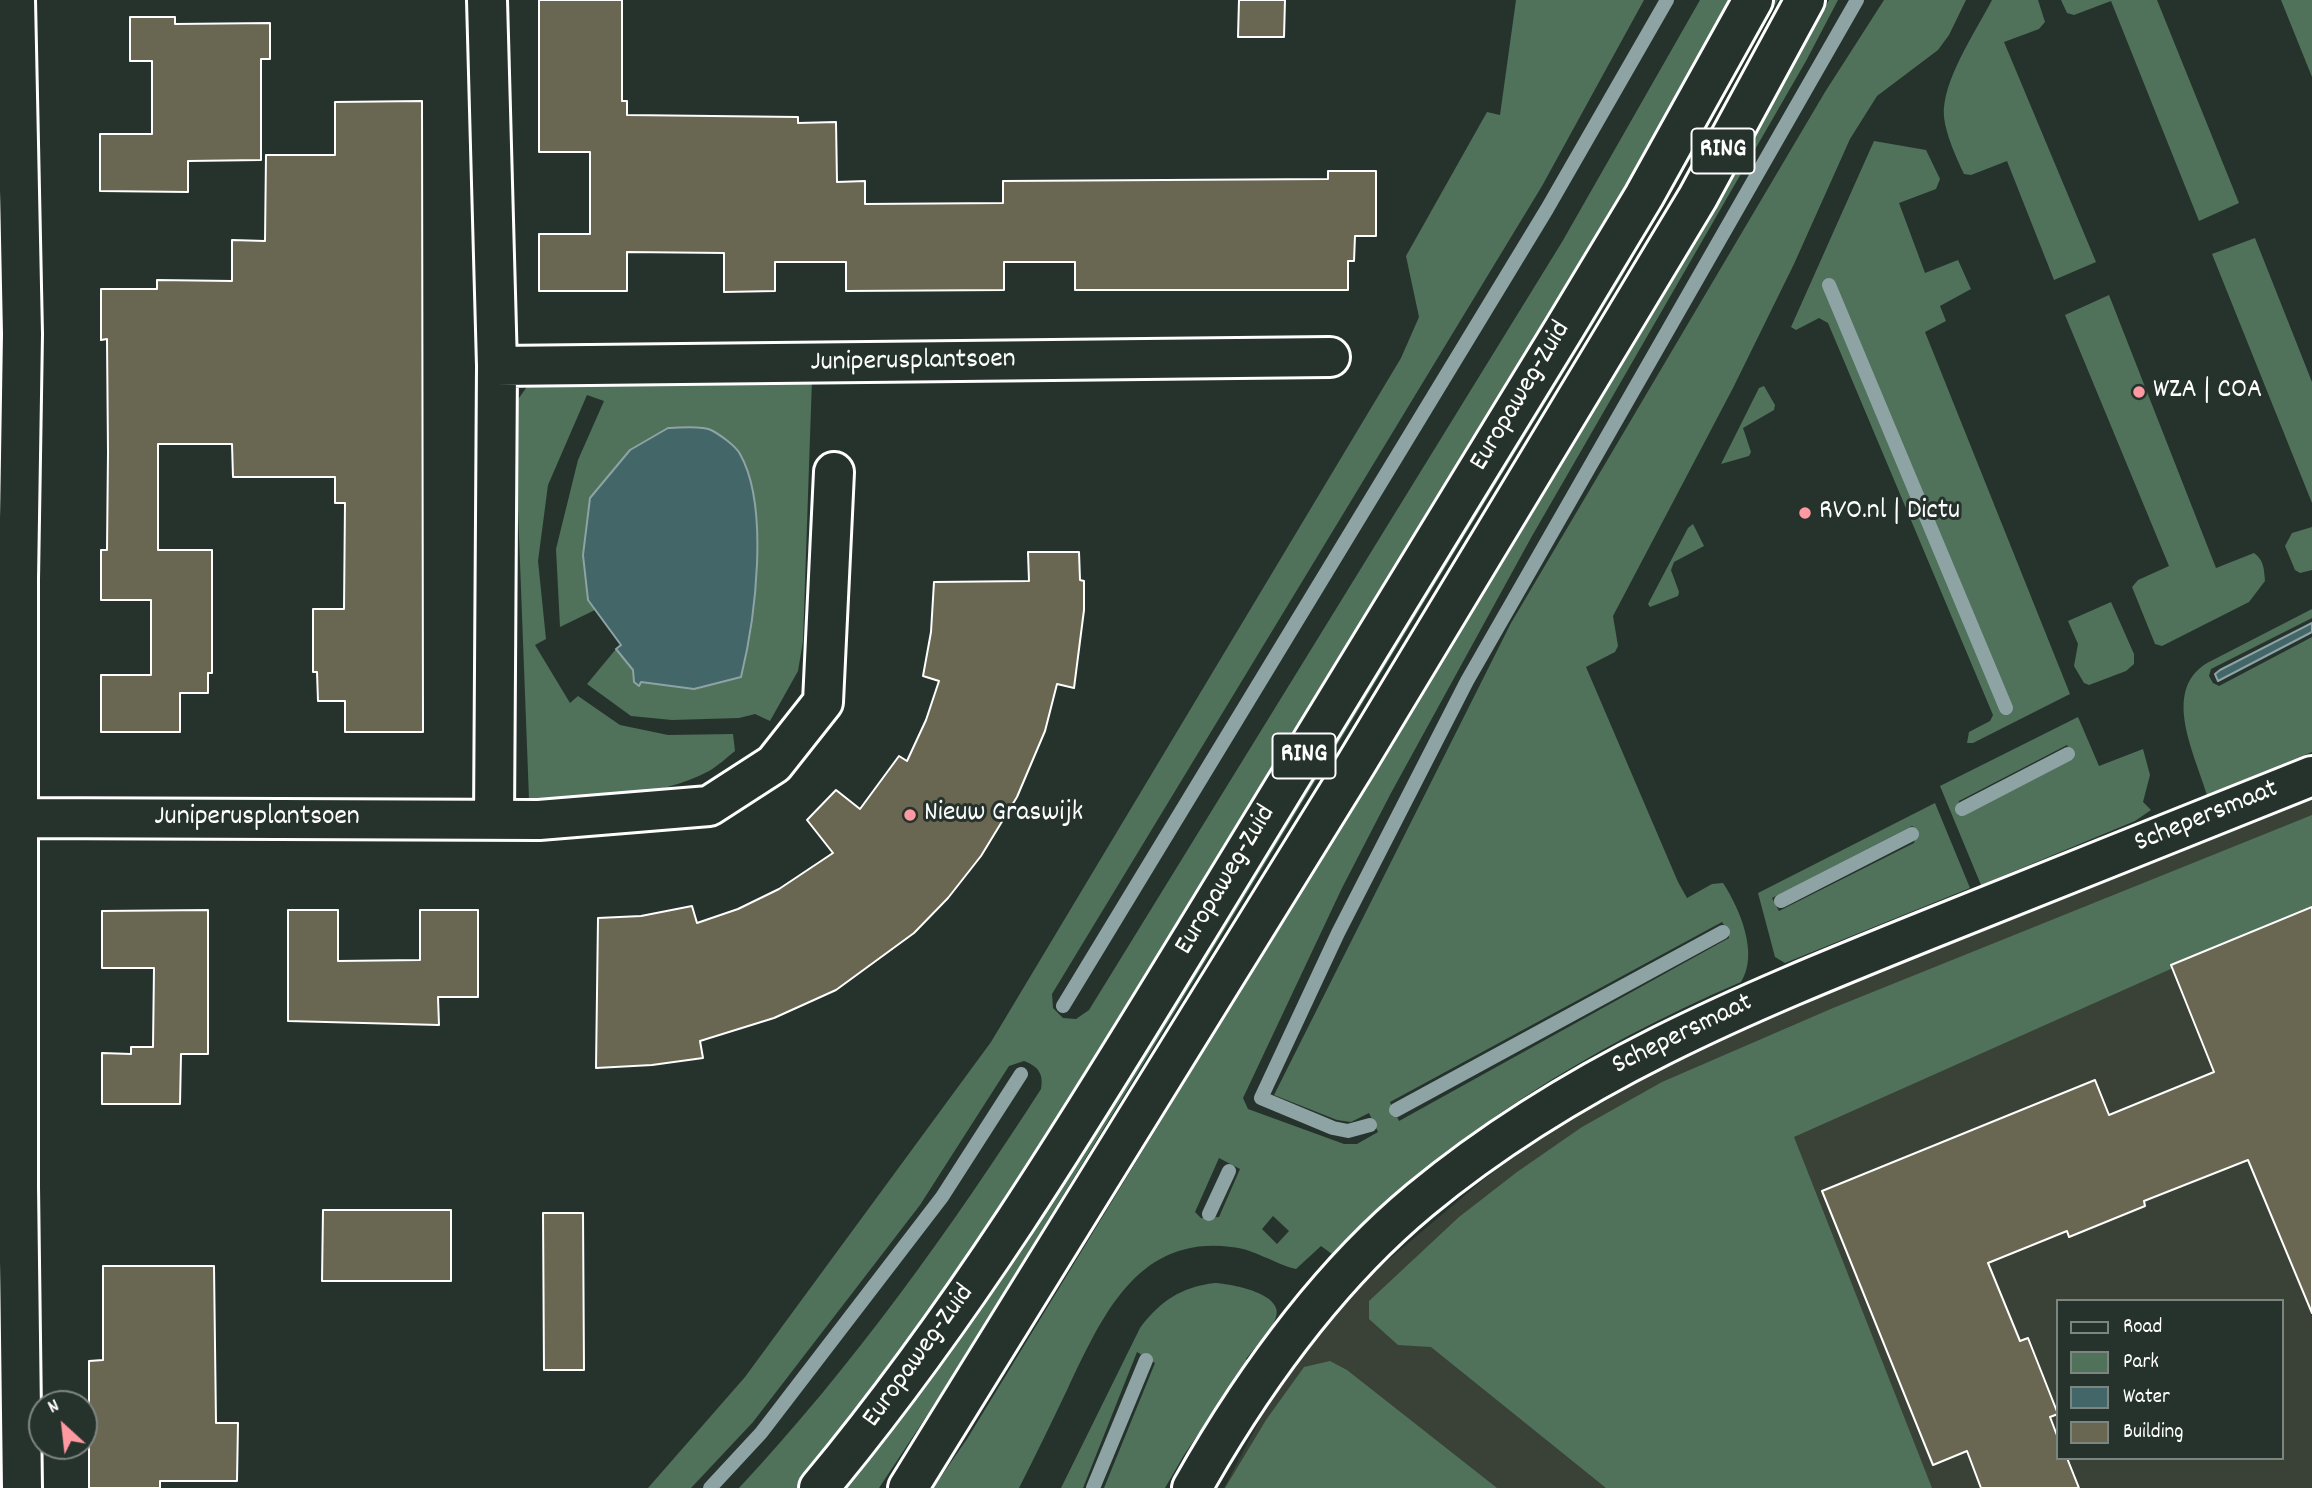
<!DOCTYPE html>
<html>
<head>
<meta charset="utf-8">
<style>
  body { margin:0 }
  #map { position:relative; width:2312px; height:1488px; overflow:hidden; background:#26332d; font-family:Dekko,sans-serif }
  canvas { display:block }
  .legend { position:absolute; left:2056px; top:1299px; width:228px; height:161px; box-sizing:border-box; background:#26332d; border:2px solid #7d8581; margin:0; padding:9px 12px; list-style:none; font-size:21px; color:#fff }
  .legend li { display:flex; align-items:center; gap:14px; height:35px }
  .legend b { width:35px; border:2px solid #7d8581 }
  .north { position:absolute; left:28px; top:1390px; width:70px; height:70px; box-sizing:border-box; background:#26332d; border:2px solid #7d8581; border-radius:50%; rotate:333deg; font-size:19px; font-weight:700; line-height:28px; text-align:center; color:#fff }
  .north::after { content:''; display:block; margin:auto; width:24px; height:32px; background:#ff9aa2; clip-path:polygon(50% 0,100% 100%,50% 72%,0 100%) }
</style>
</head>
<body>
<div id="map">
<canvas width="2312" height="1488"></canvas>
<ul class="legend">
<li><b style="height:9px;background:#26332d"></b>Road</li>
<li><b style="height:19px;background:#50715a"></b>Park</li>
<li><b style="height:19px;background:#436668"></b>Water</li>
<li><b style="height:19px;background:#696652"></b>Building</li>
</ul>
<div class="north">N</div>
</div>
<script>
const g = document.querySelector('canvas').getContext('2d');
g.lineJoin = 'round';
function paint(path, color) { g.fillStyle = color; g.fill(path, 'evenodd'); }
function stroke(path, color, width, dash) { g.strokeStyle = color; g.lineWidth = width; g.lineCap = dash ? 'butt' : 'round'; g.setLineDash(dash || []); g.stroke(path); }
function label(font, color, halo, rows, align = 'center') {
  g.font = font + ' Dekko,sans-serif'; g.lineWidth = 6; g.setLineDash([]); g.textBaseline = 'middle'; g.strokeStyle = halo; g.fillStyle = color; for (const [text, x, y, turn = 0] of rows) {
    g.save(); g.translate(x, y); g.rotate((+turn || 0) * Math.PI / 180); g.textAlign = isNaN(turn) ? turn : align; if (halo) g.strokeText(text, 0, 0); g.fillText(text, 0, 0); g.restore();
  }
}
const built = new Path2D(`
  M 2312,799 L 2312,1488 L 1224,1488 L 1262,1416 L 1300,1359 L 1361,1283 L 1483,1180 L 1547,1132 L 1643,1075 L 1761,1020 ZM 2058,1301 L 2282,1301 L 2282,1458 L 2058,1458 Z`);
const green = new Path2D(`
  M 1516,0 L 1644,0 L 1542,186 L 1052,994 L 1053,1008 L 1063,1018 L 1076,1019 L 1089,1010 L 1562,242 L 1700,0 L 1738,0 L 1658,147 L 1008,1213 L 801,1488 L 739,1488 C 853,1366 951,1229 1041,1089 C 1044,1074 1038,1066 1024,1061 L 1009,1066 L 920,1205 L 753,1422 L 691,1488 L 648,1488 L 745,1377 L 991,1042 L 1401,358 L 1419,317 L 1406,256 L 1487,112 L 1500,115 Z
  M 1766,0 L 1778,0 L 1619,282 L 953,1376 L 879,1488 L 836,1488 Z
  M 1829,0 L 1838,0 L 1806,61 L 1532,536 L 1391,793 L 1342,888 L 1243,1098 L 1248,1109 L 1344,1144 L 1357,1144 L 1378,1132 L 1369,1113 L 1351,1122 L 1337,1120 L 1274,1095 L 1511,623 L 1825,92 L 1884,0 L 1966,0 L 1949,35 L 1938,50 L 1877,96 L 1850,139 L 1794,264 L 1733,388 L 1613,616 L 1618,646 L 1615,652 L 1586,667 L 1678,882 L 1687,898 L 1712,884 L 1723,883 C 1740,909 1759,954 1741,982 C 1588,1048 1448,1135 1332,1254 L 1321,1246 L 1296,1269 C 1274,1264 1255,1249 1231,1247 C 1137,1235 1102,1317 1068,1388 C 1052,1421 1036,1455 1019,1488 L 933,1488 L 967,1439 L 1658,306 ZM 1722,922 L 1728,931 L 1729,938 L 1399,1121 L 1390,1102 ZM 1219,1158 L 1240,1169 L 1219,1217 L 1201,1218 L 1195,1212 ZM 1273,1216 L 1289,1231 L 1277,1244 L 1262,1229 Z
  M 1992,0 L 2038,0 L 2045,22 L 2039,29 L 2004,42 L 2096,262 L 2054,280 L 2007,161 L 1971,175 L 1964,174 C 1956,157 1946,135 1944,117 C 1941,82 1976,31 1992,0 Z
  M 2061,0 L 2157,0 L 2239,203 L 2199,221 L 2111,1 L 2074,15 L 2067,13 Z
  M 2281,0 L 2312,0 L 2312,77 Z
  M 1874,141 L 1926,150 L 1940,179 L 1936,189 L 1899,203 L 1925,273 L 1958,260 L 1971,289 L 1940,306 L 1946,321 L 1925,332 L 2070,694 L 1973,743 L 1967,743 L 1969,732 L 1990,721 L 1993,715 L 1828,323 L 1819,318 L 1796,330 L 1791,327 Z
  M 2255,238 L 2312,382 L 2312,503 L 2212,254 Z
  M 2109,295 L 2216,568 L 2254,553 C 2264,560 2264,569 2265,581 L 2249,602 L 2162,646 L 2155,644 L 2132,587 L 2138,580 L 2169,566 L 2065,315 Z
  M 812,379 L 803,641 L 798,671 L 770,721 L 755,714 L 739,718 L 672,720 L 631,716 L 587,684 L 616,649 L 641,682 L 694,689 L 741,677 L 752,489 L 739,452 L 588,599 L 595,610 L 560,627 L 556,549 L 578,460 L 604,401 L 587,395 L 548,485 L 538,561 L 546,639 L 535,645 L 570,703 L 578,696 L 620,725 L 668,735 L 733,734 L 735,751 C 727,757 718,766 709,771 C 656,799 587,799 529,799 L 514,405 L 531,381 Z
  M 1764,386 L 1775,405 L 1774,410 L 1743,428 L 1751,452 L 1749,456 L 1721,464 L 1759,388 Z
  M 1693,524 L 1704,546 L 1674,562 L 1671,570 L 1679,592 L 1678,596 L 1650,607 L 1648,604 L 1688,528 Z
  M 2312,527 L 2312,570 L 2300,573 L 2295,570 L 2285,546 L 2292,533 Z
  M 2111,602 L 2134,654 L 2134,664 L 2126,671 L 2089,685 L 2084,683 L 2074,666 L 2078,644 L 2068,621 Z
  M 2312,609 L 2312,618 L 2211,669 L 2209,676 L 2213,683 L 2219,686 L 2312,637 L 2312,752 L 2207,795 C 2195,754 2161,691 2207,663 Z
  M 2078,717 L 2099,766 L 2143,749 L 2150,775 L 2143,802 L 2151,810 L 2135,821 L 1981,885 L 1940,786 ZM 2067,745 L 2073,758 L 1963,814 L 1957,809 L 1959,801 Z
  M 1935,803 L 1970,888 L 1785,963 L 1775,957 L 1758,893 ZM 1912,826 L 1918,830 L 1914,843 L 1779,911 L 1772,898 Z
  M 2312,815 L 2312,906 L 1794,1137 L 1932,1488 L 1606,1488 L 1431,1347 L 1398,1345 L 1369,1319 L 1369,1301 L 1459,1217 L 1517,1172 L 1582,1127 L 1662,1082 L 1833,1008 Z
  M 3,1227 L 3,1488 L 0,1488 L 0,1228 Z
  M 1215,1283 C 1232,1284 1288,1294 1275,1320 C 1269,1334 1255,1347 1246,1359 L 1248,1361 L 1184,1455 L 1165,1488 L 1104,1488 L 1155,1363 L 1137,1352 L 1083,1488 L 1061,1488 L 1140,1328 C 1160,1301 1181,1287 1215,1283 Z
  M 1330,1361 L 1347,1370 L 1497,1488 L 1225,1488 L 1266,1420 L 1304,1367 Z`);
const water = new Path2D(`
  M 668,428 C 680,428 700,425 711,430 C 719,434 736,446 740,454 C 770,507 755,620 741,677 L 694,689 L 641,682 L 639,686 L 634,682 L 633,670 L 616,649 L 621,645 L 588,600 L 583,555 L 590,498 L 630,450 Z
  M 2312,623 L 2312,632 L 2218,681 L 2215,674 L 2220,670 Z`);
const stream = new Path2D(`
  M 1829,285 L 2006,708
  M 1962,809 L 2068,754
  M 1781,901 L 1912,834
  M 1063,1006 L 1547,209 L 1667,0
  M 1396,1110 L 1723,932
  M 1370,1125 L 1348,1131 L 1333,1128 L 1261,1098 L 1338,933 L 1467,681 L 1857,0
  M 1209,1214 L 1229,1171
  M 710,1488 L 761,1433 L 942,1197 L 1021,1074
  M 1093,1488 L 1146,1360`);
const building = new Path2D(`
  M 539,0 L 622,0 L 622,101 L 627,101 L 627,115 L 798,117 L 798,123 L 836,122 L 837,182 L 865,181 L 865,204 L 1003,203 L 1003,181 L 1328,179 L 1328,171 L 1376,171 L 1376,236 L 1355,236 L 1354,261 L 1348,261 L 1348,290 L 1075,290 L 1075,262 L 1004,262 L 1004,290 L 846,291 L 846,262 L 775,262 L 775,291 L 724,292 L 724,253 L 627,252 L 627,291 L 539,291 L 539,234 L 590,234 L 590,152 L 539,152 Z
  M 1239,0 L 1285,0 L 1284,37 L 1238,37 Z
  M 130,17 L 175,17 L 175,24 L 270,23 L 270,59 L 261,59 L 261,160 L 188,161 L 188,192 L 100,191 L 100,134 L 152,134 L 152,61 L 130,61 Z
  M 422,101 L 423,732 L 345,732 L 345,701 L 318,701 L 317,672 L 313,672 L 313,609 L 344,609 L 345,503 L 335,503 L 335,477 L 233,477 L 232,444 L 158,444 L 158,550 L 212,550 L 212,673 L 208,673 L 208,693 L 180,693 L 180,732 L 101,732 L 101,675 L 151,675 L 151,600 L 101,600 L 101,550 L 107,550 L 108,452 L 107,339 L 101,340 L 101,289 L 157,289 L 157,280 L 232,281 L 232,240 L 265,241 L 266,155 L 335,155 L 335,102 Z
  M 1028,552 L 1079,552 L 1080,580 L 1084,581 L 1084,610 L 1074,688 L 1057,684 L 1045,731 L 1017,797 L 981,856 L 948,898 L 914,933 L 836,990 L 774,1018 L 700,1041 L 703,1058 L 652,1065 L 596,1068 L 598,918 L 641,916 L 692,906 L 697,923 L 738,909 L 779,889 L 833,853 L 807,820 L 836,790 L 860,809 L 899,756 L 907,761 L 926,720 L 939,681 L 923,676 L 931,632 L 934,582 L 1029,581 Z
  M 2312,907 L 2312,1313 L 2248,1160 L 2144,1201 L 2145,1206 L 2069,1237 L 2067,1231 L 1988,1263 L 2020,1341 L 2028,1338 L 2058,1414 L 2050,1417 L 2058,1438 L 2058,1458 L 2067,1458 L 2079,1488 L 1981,1488 L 1967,1451 L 1933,1465 L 1822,1191 L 2095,1080 L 2109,1115 L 2214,1072 L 2171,965 Z
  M 208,910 L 208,1054 L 181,1054 L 180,1104 L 102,1104 L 102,1053 L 131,1054 L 131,1047 L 153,1047 L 154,968 L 102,968 L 102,911 Z
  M 288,910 L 338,910 L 338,961 L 420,960 L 420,910 L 478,910 L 478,997 L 438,997 L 439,1025 L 288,1021 Z
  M 323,1210 L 451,1210 L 451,1281 L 322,1281 Z
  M 543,1213 L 583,1213 L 584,1370 L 544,1370 Z
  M 103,1266 L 214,1266 L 216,1423 L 238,1423 L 237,1481 L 160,1481 L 160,1488 L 89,1488 L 89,1361 L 103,1360 Z`);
const minor = new Path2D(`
  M 15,0 L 22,334 L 18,579 L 18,1187 L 22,1488
  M 487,0 L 497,366 L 494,820
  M 497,366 L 1330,357
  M 19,818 L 539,820 L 709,806 L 774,764 L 823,702 L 834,472
  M 1192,1488 C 1252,1382 1326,1278 1420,1200 C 1572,1074 1744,1004 1925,931 C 2054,879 2183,828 2312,776`);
const primary = new Path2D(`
  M 819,1488 C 963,1315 1079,1124 1196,932 C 1318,732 1441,530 1564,329 L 1644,196 L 1753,0
  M 908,1488 L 1356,764 L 1636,300 L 1698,197 L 1805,0`);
const markers = [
  [2139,392,7,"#ff9aa2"],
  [1805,513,7,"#ff9aa2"],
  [910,815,7,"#ff9aa2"]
];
const shields = [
  [1723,151,63],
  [1304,756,63]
];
const shieldNames = [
  ["RING",1723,151],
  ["RING",1304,756]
];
const streetNames = [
  ["Juniperusplantsoen",913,363,-1],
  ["Europaweg-Zuid",1522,397,-59],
  ["Schepersmaat",2207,818,-22],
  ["Juniperusplantsoen",257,819],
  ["Europaweg-Zuid",1227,881,-59],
  ["Schepersmaat",1683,1036,-26],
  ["Europaweg-Zuid",920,1357,-54]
];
const poiNames = [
  ["WZA | COA",2153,392],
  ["RVO.nl | Dictu",1819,513],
  ["Nieuw Graswijk",924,815]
];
paint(built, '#3a4238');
paint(green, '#50715a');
paint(water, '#436668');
stroke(water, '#8ea3a4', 2);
stroke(stream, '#8ea3a4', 14);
paint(building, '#696652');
stroke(building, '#fff', 2);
stroke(minor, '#fff', 44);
stroke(primary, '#fff', 44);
stroke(minor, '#26332d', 38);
stroke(primary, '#26332d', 38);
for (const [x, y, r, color] of markers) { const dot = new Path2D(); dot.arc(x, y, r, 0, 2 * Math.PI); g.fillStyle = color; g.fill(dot); stroke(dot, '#26332d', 2.5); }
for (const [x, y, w] of shields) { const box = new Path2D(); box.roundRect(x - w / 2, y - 22.5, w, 45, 5); g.fillStyle = '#26332d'; g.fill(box); stroke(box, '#fff', 2); }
label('bold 26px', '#fff', null, shieldNames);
label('28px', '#fff', '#26332d', streetNames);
label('28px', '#fff', '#26332d', poiNames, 'left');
</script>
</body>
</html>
